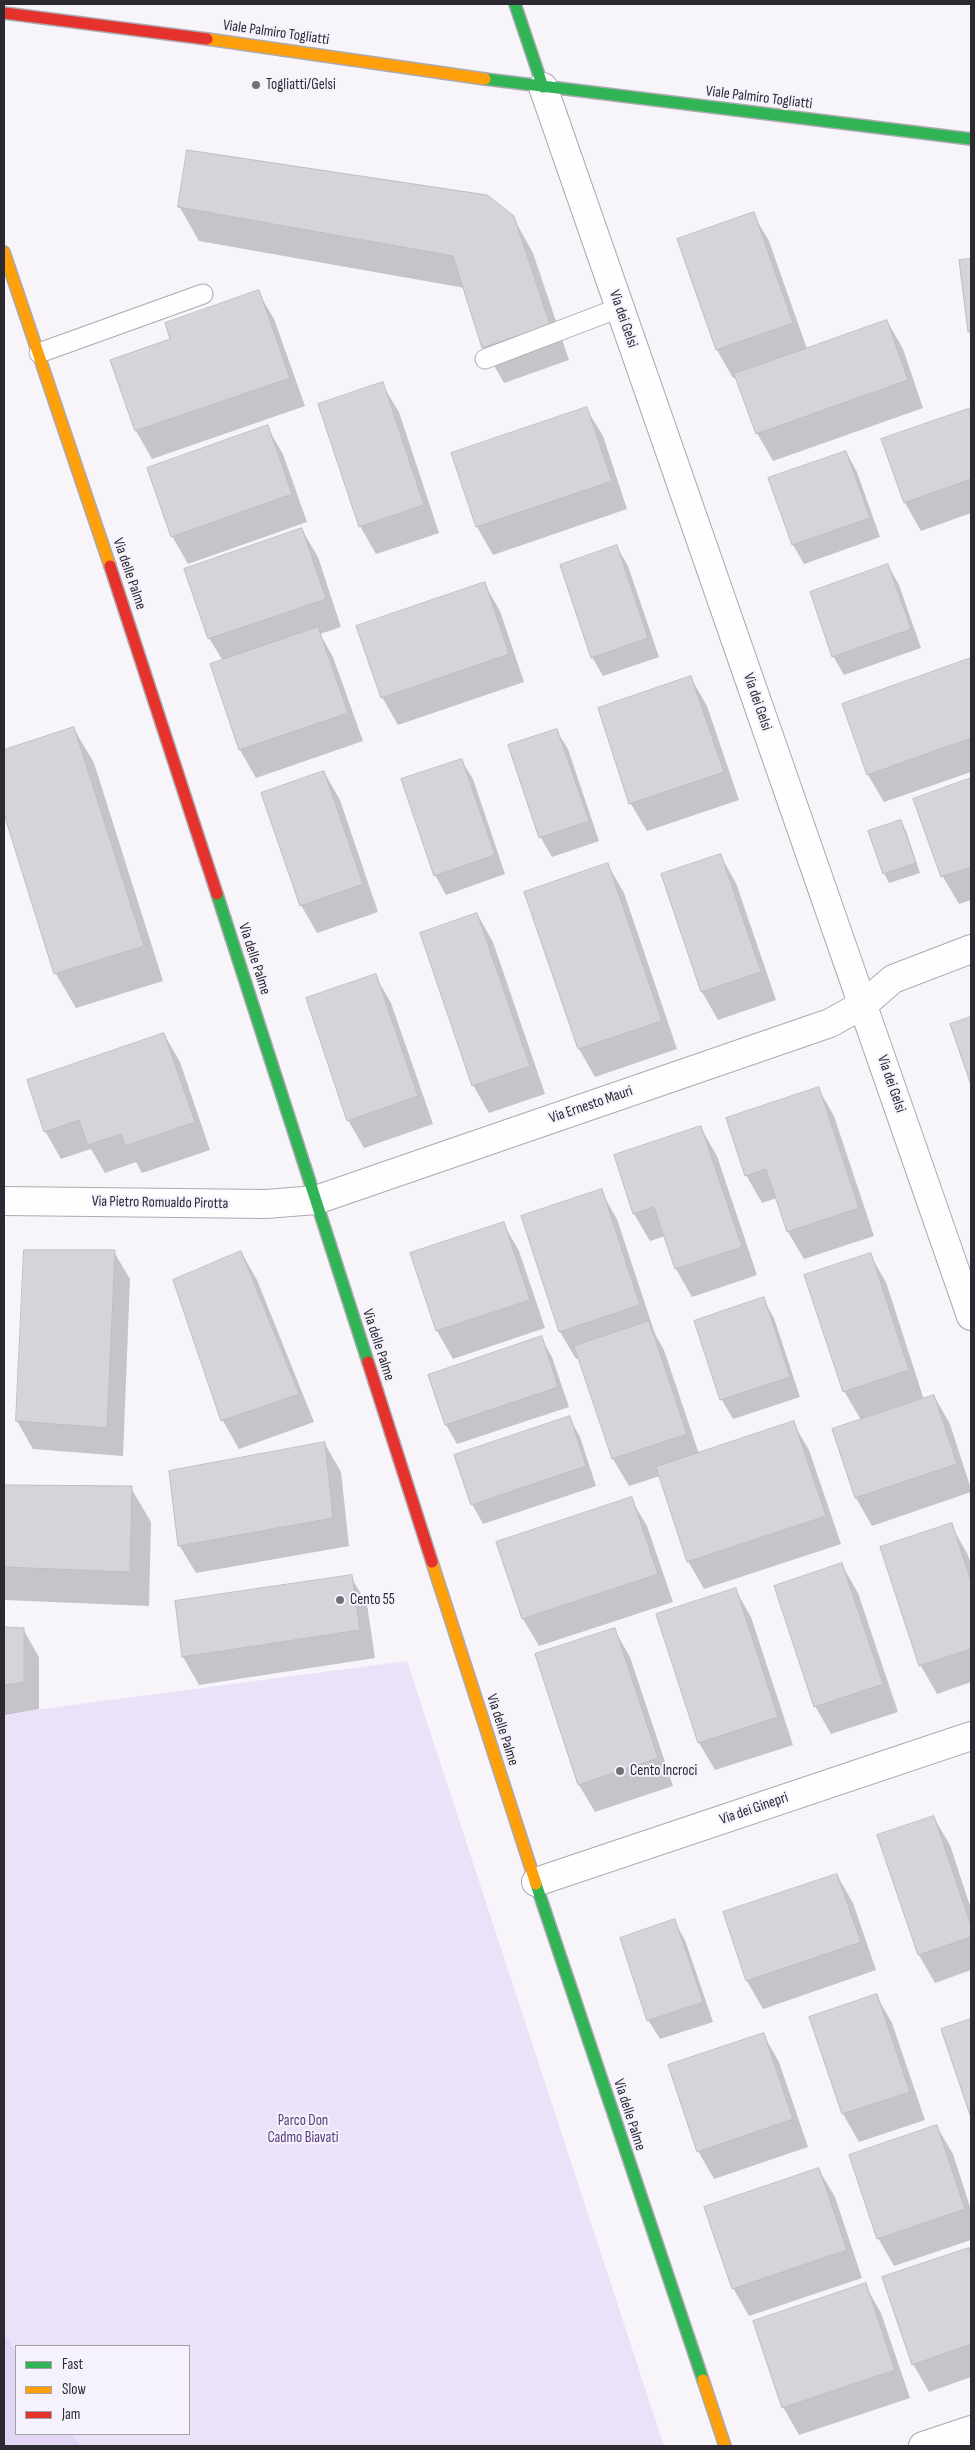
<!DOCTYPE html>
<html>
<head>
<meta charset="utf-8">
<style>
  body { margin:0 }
  #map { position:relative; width:975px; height:2450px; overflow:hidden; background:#f7f5fa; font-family:"Sofia Sans Condensed",sans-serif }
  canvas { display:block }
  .frame { position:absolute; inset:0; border:5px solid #2d2932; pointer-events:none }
  .legend { position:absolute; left:15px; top:2345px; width:175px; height:90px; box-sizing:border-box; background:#f6f2fd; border:1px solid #a6a2ac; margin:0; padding:6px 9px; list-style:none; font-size:15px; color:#2d2932 }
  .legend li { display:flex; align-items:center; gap:10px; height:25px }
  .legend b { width:25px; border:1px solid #a6a2ac }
</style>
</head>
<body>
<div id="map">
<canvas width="975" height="2450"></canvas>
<div class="frame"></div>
<ul class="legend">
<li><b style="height:6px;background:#30b455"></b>Fast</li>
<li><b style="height:6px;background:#ff9f0a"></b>Slow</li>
<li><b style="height:6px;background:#e5322d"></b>Jam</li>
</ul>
</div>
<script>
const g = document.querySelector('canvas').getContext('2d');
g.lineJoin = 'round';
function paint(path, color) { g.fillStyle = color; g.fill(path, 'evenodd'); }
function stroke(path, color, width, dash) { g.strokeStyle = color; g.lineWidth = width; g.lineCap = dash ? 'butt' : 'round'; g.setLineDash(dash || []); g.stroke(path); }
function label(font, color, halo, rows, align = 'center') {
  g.font = font + ' "Sofia Sans Condensed",sans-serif'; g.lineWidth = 4; g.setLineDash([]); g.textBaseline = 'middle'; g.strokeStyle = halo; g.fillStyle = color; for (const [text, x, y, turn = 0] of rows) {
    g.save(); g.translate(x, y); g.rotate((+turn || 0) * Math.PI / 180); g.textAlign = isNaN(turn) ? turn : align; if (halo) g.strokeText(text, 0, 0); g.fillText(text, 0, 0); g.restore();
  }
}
const green = new Path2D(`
  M 407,1661 L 664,2446 L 4,2446 L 4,1714 ZM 16,2346 L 189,2346 L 189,2434 L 16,2434 Z`);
const forest = new Path2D(`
  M 4,2334 L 16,2352 L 16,2434 L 72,2434 L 80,2446 L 4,2446 Z`);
const shadow = new Path2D(`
  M 179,206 L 513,217 L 533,253 L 569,360 L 504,383 L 484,348 L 465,288 L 199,241 Z
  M 753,214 L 769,241 L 807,349 L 887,321 L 903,349 L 923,408 L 773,461 L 757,433 L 737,377 L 733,378 L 717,350 L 679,240 Z
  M 971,260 L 971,335 L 960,262 Z
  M 258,292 L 274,319 L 305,406 L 152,459 L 136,431 L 112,360 L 171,340 Z
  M 382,384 L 399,412 L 439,533 L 376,554 L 360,526 Z
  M 586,408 L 603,436 L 627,509 L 493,555 L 477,527 L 452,454 Z
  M 971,409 L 971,513 L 921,531 L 905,503 L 883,440 Z
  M 267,427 L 283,454 L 307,522 L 188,564 L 172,536 Z
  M 846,452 L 857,472 L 880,537 L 804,564 L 793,545 Z
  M 302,530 L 318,557 L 341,627 L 320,634 L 333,657 L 363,741 L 256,778 L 240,750 L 211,665 L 223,661 L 209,638 Z
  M 617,547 L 628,566 L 659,657 L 603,676 L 592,657 Z
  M 888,565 L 899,585 L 921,648 L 844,675 L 833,656 Z
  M 484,583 L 500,611 L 524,682 L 398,725 L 382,697 Z
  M 971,659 L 971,772 L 884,802 L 868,775 L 844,704 Z
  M 691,678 L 707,706 L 739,800 L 647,831 L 631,804 L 599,709 Z
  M 74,729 L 94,763 L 163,981 L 76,1008 L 56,974 L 4,810 L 4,751 Z
  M 556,730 L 568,749 L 599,841 L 552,857 L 541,838 L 509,746 Z
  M 461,760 L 473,779 L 505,874 L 446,895 L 435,875 Z
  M 324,772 L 340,800 L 378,912 L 317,933 L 301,905 Z
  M 971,780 L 971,900 L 959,904 L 943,877 L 915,799 Z
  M 901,821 L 906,831 L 920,873 L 889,883 L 884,873 Z
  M 720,855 L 736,883 L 776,1000 L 718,1020 L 702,992 L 663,875 Z
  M 608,865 L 624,893 L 677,1049 L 595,1077 L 579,1049 L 526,893 Z
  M 477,914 L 493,942 L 545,1094 L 489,1113 L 473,1085 Z
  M 375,975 L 391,1003 L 433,1124 L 364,1148 L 348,1120 Z
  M 971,1018 L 971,1081 L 952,1025 Z
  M 164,1034 L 180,1062 L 210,1150 L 142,1173 L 136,1162 L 105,1173 L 91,1149 L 61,1159 L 45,1131 Z
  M 818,1088 L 834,1116 L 874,1236 L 804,1259 L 788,1232 L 777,1198 L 762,1203 L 746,1175 Z
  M 701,1128 L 717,1156 L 757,1275 L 692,1297 L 676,1269 L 665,1236 L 650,1241 L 634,1214 Z
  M 601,1191 L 617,1219 L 655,1334 L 664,1350 L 699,1454 L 793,1423 L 809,1450 L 841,1544 L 704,1589 L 688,1561 L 660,1476 L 629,1486 L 613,1459 L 580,1358 L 576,1359 L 560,1332 L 522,1217 Z
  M 503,1223 L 519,1251 L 545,1328 L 453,1359 L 437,1331 L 412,1254 Z
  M 114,1252 L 130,1279 L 123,1456 L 33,1449 L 17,1421 Z
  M 241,1252 L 257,1280 L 314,1422 L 239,1449 L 223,1421 L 175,1280 Z
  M 870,1255 L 886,1282 L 924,1400 L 934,1396 L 950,1424 L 971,1489 L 971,1492 L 872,1526 L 856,1498 L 833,1430 L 861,1420 L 844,1391 Z
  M 763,1299 L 774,1318 L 800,1397 L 733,1419 L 722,1400 L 696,1321 Z
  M 541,1338 L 552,1357 L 569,1407 L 457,1444 L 446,1425 Z
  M 569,1417 L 580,1437 L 596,1486 L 483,1524 L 472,1504 Z
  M 325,1444 L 341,1472 L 349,1546 L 196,1573 L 179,1545 Z
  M 4,1486 L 131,1488 L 151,1522 L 149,1606 L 4,1600 Z
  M 631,1499 L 647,1526 L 673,1602 L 539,1646 L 523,1619 Z
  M 951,1525 L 967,1553 L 971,1564 L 971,1682 L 937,1694 L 921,1666 L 882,1548 Z
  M 842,1565 L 858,1593 L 898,1712 L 831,1734 L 815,1706 Z
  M 351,1577 L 367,1604 L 375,1658 L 199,1685 L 183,1657 L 177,1602 Z
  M 735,1589 L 751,1617 L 793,1745 L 715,1770 L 699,1743 Z
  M 4,1629 L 23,1629 L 39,1657 L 39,1709 L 4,1715 Z
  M 614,1629 L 630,1657 L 673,1786 L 595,1812 L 579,1785 L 536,1655 Z
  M 934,1818 L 950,1845 L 971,1909 L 971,1970 L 935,1983 L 919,1955 L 879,1836 Z
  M 837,1875 L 853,1903 L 876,1970 L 763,2009 L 747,1981 L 725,1913 Z
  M 674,1921 L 685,1940 L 713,2022 L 660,2039 L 648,2020 Z
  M 876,1995 L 892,2023 L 925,2120 L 859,2142 L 843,2114 L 810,2018 Z
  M 971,2021 L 971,2114 L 943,2030 Z
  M 763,2034 L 779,2062 L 808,2147 L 714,2179 L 698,2151 Z
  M 937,2127 L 953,2154 L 971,2210 L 971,2240 L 894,2266 L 878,2238 Z
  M 819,2170 L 835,2197 L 862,2278 L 749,2316 L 733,2288 Z
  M 969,2250 L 971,2254 L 971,2377 L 929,2392 L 913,2364 Z
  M 865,2285 L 881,2313 L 910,2398 L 799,2435 L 783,2407 Z`);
const building = new Path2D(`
  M 187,150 L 487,195 L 514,216 L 550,325 L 482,348 L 453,256 L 178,207 Z
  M 754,212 L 793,323 L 716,350 L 677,239 Z
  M 971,259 L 971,332 L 968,332 L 959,260 Z
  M 259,290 L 290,378 L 135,431 L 110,360 L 170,339 L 165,323 Z
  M 887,320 L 908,380 L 756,434 L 734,374 Z
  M 383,382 L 424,505 L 359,527 L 318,404 Z
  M 587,407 L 612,481 L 476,527 L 451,453 Z
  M 971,408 L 971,479 L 904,503 L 881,439 Z
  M 268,425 L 292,494 L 171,537 L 147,468 Z
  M 846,451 L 870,518 L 792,545 L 768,478 Z
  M 302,528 L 326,599 L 208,639 L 184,569 Z
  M 617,545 L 648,638 L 591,658 L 560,565 Z
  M 888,564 L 911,629 L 832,657 L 810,592 Z
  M 485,582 L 509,654 L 381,698 L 356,626 Z
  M 318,627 L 348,713 L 239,750 L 210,664 Z
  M 971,658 L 971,738 L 867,775 L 842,704 Z
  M 691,676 L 724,772 L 629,804 L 598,708 Z
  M 74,727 L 144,946 L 54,974 L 4,814 L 4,750 Z
  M 557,729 L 589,821 L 539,838 L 508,745 Z
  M 462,759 L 495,855 L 434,876 L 401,779 Z
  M 324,771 L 363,884 L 300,906 L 261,793 Z
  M 971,778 L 971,867 L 941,877 L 913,799 Z
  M 901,820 L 916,863 L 883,874 L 868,831 Z
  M 721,854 L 761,972 L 701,992 L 661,874 Z
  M 608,863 L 662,1021 L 578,1049 L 524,892 Z
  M 477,913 L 530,1066 L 472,1086 L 420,933 Z
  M 376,974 L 418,1096 L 347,1121 L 306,998 Z
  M 971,1017 L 971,1085 L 950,1024 Z
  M 164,1033 L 195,1122 L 125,1146 L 121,1134 L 88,1145 L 79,1120 L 44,1132 L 27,1080 Z
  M 819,1087 L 859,1208 L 787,1232 L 766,1169 L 745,1176 L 726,1118 Z
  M 701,1126 L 742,1247 L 675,1269 L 654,1207 L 633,1214 L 614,1155 Z
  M 602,1189 L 640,1305 L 559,1332 L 521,1216 Z
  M 504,1222 L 530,1300 L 436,1331 L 410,1253 Z
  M 24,1250 L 115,1250 L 107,1428 L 16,1421 Z
  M 241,1251 L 299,1394 L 221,1421 L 173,1280 Z
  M 871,1253 L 909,1370 L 843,1392 L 804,1275 Z
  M 764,1297 L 790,1377 L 720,1400 L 694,1321 Z
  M 649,1321 L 687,1434 L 612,1459 L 574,1346 Z
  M 542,1336 L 558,1387 L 445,1425 L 428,1375 Z
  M 934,1395 L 957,1464 L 855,1498 L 832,1429 Z
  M 570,1416 L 586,1466 L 471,1505 L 454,1455 Z
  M 794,1421 L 826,1516 L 687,1562 L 656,1467 Z
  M 325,1442 L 333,1518 L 178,1546 L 169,1471 Z
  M 4,1485 L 132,1486 L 130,1572 L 4,1567 Z
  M 632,1497 L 658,1574 L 522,1619 L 496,1542 Z
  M 952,1523 L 971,1581 L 971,1649 L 919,1666 L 880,1547 Z
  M 842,1563 L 883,1684 L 814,1707 L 774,1586 Z
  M 352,1575 L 360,1630 L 182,1657 L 175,1601 Z
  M 736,1588 L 778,1717 L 698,1743 L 656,1614 Z
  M 4,1627 L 24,1628 L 24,1682 L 4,1685 Z
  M 615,1628 L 658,1758 L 578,1785 L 535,1654 Z
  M 934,1816 L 971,1925 L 971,1937 L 918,1955 L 877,1835 Z
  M 837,1874 L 861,1942 L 746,1981 L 723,1912 Z
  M 675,1919 L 703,2002 L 647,2021 L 620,1938 Z
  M 877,1994 L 910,2092 L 842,2114 L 809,2017 Z
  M 971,2019 L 971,2118 L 941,2029 Z
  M 764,2033 L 793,2119 L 697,2152 L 668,2065 Z
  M 937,2125 L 965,2209 L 877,2239 L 849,2155 Z
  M 819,2168 L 847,2250 L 732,2289 L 704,2207 Z
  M 969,2248 L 971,2254 L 971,2344 L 912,2365 L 882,2277 Z
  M 866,2283 L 895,2370 L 782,2408 L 753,2321 Z`);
const lane = new Path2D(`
  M 39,353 L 203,294
  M 485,359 L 619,308`);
const street = new Path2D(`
  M 543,87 L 971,1316
  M 4,1201 L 266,1204 L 316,1200 L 830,1023 L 864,1004 L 893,979 L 971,949
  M 536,1882 L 971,1736
  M 923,2446 L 971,2430`);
const fast = new Path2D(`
  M 515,4 L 543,87
  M 485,79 L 971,139
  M 217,894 L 368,1362
  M 536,1884 L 703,2380`);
const slow = new Path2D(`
  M 207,39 L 485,79
  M 4,252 L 110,566
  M 432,1562 L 536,1884
  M 703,2380 L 725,2446`);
const jam = new Path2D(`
  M 4,13 L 207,39
  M 110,566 L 217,894
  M 368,1362 L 432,1562`);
const markers = [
  [256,85,5,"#747078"],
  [340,1600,5,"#747078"],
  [620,1771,5,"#747078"]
];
const streetNames = [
  ["Viale Palmiro Togliatti",276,33,8],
  ["Viale Palmiro Togliatti",759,98,7],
  ["Via dei Gelsi",623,319,71],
  ["Via delle Palme",129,574,71],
  ["Via dei Gelsi",757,702,71],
  ["Via delle Palme",254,959,72],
  ["Via dei Gelsi",891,1084,71],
  ["Via Ernesto Mauri",591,1105,-19],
  ["Via Pietro Romualdo Pirotta",160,1203,1],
  ["Via delle Palme",378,1345,72],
  ["Via delle Palme",502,1730,72],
  ["Via dei Ginepri",754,1809,-19],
  ["Via delle Palme",629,2115,72]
];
const poiNames = [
  ["Togliatti/Gelsi",266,85],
  ["Cento 55",350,1600],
  ["Cento Incroci",630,1771]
];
const parkNames = [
  ["Parco Don",303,2121],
  ["Cadmo Biavati",303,2138]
];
paint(green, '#ebe2f9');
paint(forest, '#e2d5f6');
paint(shadow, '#0003');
paint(building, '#d7d3db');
stroke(building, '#bfbdc4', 1);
stroke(lane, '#aca9b0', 21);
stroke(street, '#aca9b0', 30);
stroke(fast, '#aca9b0', 14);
stroke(slow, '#aca9b0', 14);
stroke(jam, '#aca9b0', 14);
stroke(lane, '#fefefe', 19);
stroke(street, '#fefefe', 28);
stroke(fast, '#30b455', 11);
stroke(slow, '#ff9f0a', 11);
stroke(jam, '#e5322d', 11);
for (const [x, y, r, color] of markers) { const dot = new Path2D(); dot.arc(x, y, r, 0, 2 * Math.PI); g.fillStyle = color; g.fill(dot); stroke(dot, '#f6f2fd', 2); }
label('15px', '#2d2932', '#f6f2fd', streetNames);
label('15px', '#2d2932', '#f6f2fd', poiNames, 'left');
label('15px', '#58397c', '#f6f2fd', parkNames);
</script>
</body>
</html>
